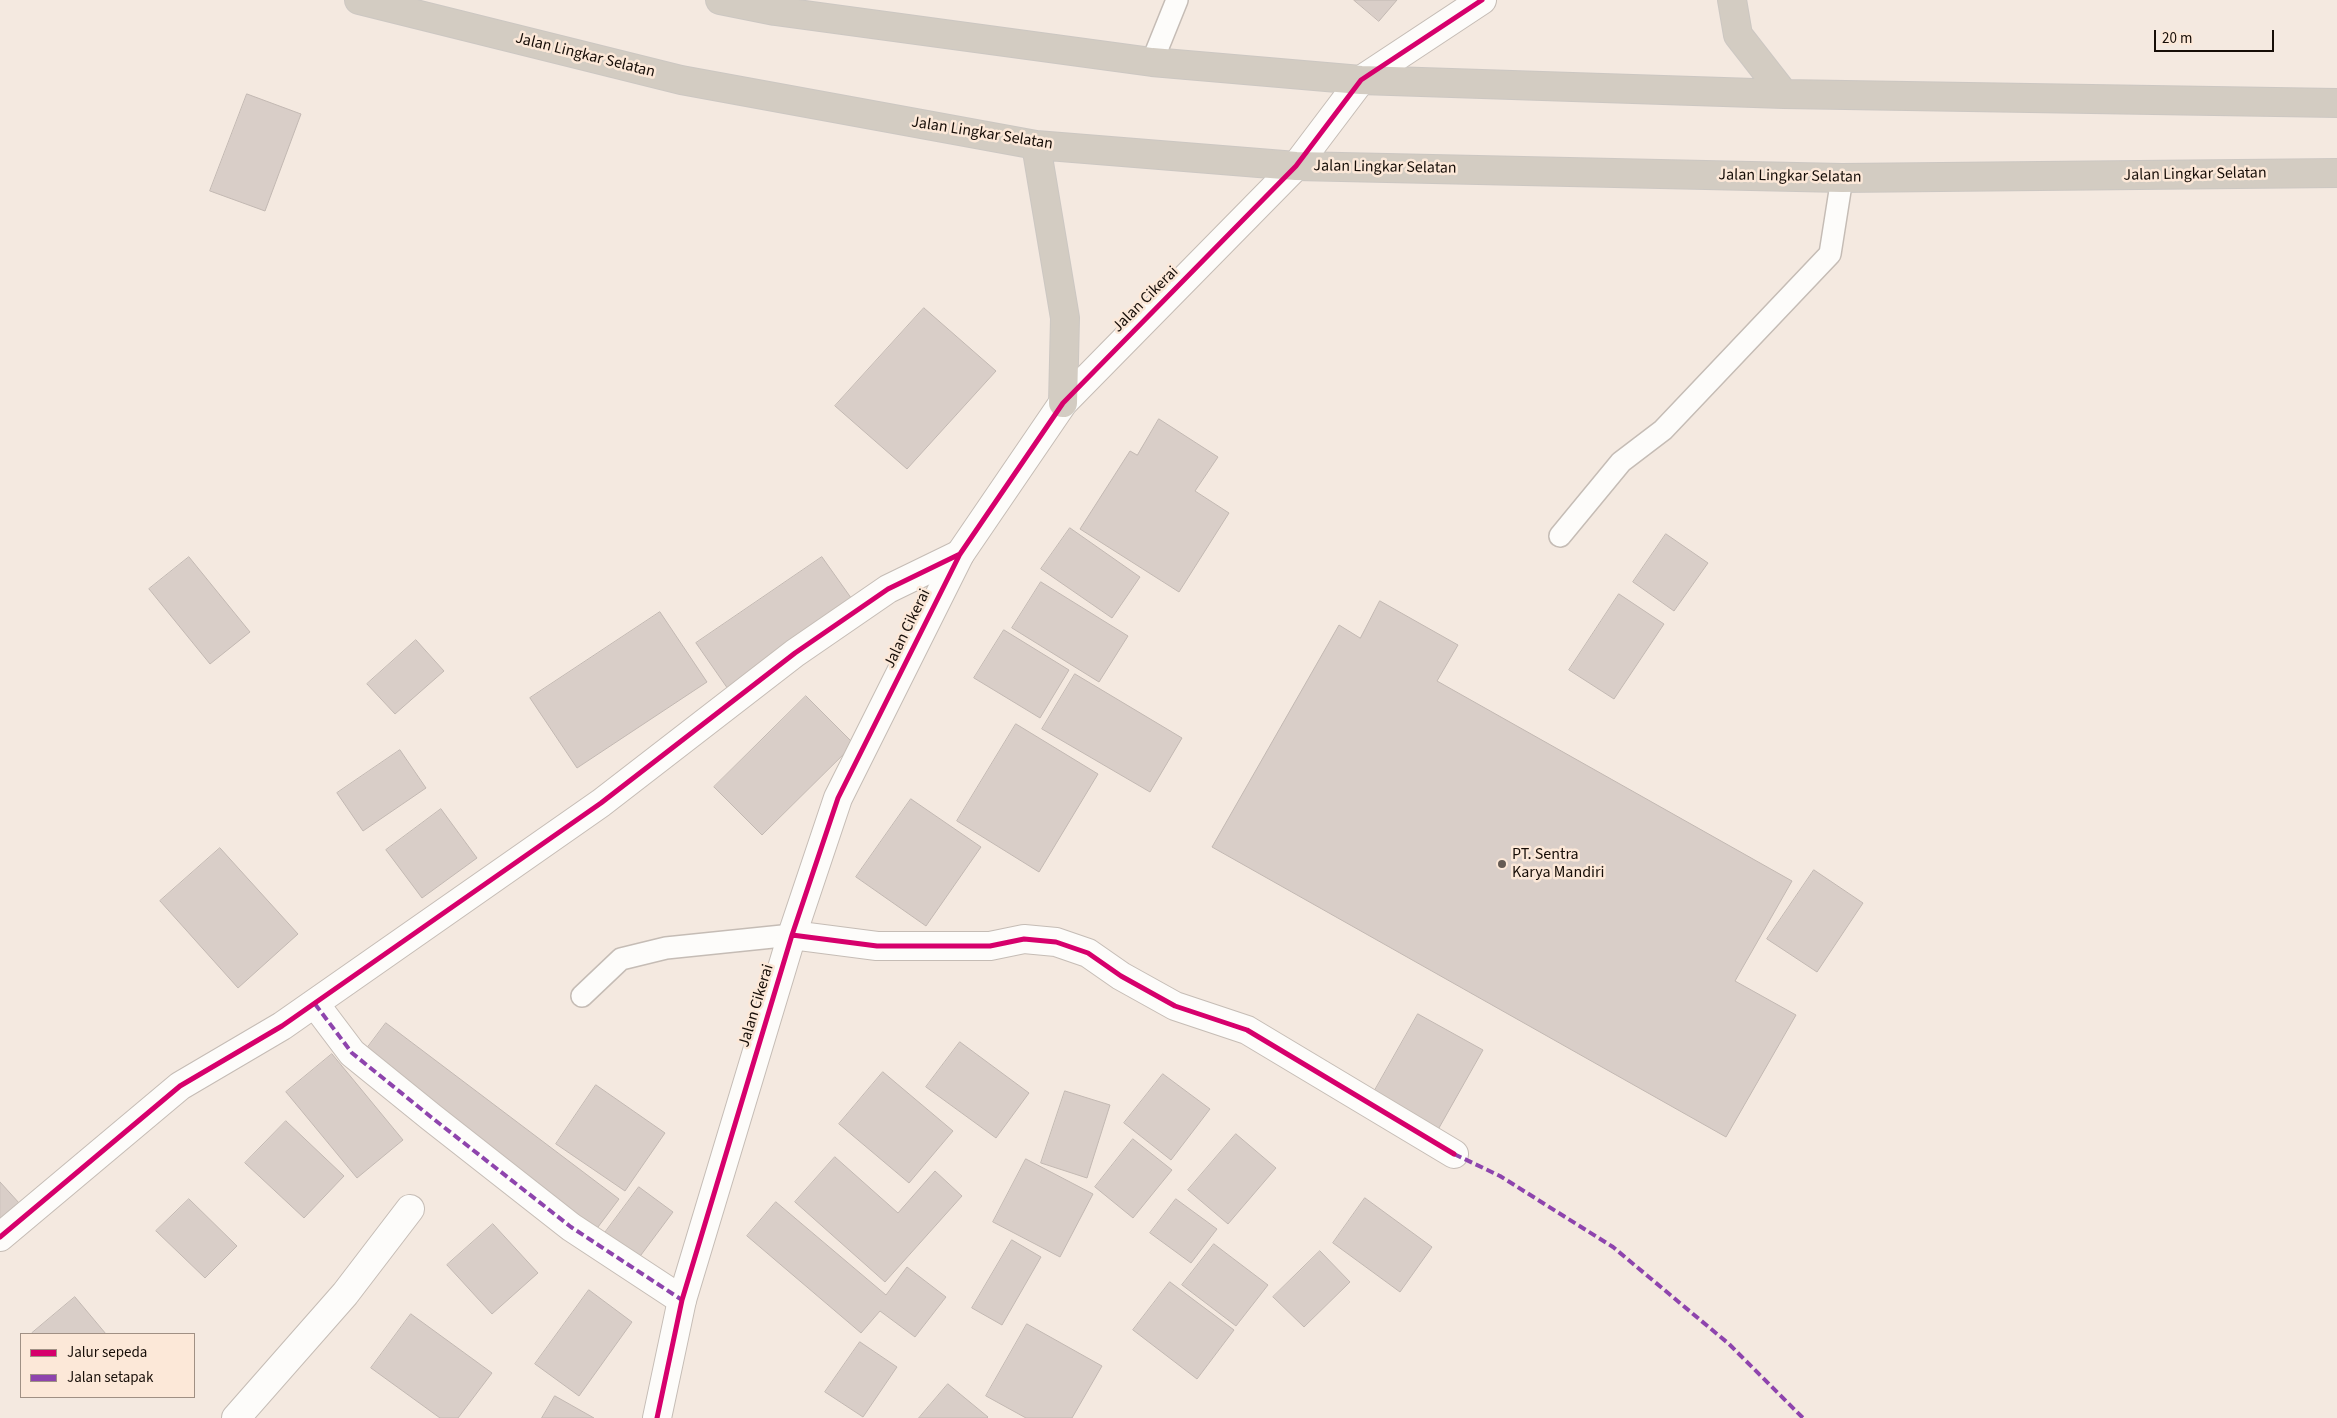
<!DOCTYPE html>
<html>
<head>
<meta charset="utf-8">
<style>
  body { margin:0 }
  #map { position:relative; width:2337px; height:1418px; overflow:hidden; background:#f4e9e0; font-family:"Source Sans 3",sans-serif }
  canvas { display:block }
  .legend { position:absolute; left:20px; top:1333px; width:175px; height:65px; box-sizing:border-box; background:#fce8d8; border:1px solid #a09084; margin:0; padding:6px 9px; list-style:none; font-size:15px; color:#160d07 }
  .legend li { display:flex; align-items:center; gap:10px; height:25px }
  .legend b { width:25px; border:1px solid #a09084 }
  .scale { position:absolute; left:2154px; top:30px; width:120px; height:22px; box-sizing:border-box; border:2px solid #160d07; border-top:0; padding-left:6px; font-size:15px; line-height:18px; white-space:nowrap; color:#160d07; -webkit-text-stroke:4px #fce8d8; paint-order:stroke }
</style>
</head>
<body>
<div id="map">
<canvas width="2337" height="1418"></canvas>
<ul class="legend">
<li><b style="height:6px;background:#d6006c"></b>Jalur sepeda</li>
<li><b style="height:6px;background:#8e44ad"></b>Jalan setapak</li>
</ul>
<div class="scale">20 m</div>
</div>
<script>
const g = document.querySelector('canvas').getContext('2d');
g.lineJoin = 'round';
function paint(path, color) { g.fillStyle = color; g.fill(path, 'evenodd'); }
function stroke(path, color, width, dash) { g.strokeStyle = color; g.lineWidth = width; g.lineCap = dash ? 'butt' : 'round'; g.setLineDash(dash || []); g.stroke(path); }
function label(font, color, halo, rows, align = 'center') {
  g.font = font + ' "Source Sans 3",sans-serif'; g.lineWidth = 5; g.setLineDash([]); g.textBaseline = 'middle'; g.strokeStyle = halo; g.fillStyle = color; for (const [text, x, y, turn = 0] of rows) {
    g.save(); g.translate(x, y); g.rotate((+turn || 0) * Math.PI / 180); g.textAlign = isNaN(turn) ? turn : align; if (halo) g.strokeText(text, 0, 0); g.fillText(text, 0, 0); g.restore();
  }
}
const building = new Path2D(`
  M 1354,0 L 1397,0 L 1379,21 Z
  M 247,94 L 301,114 L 265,211 L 210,191 Z
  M 924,308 L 996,371 L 907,469 L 835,406 Z
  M 1159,419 L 1218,457 L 1195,491 L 1229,513 L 1179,592 L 1080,529 L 1130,451 L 1137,455 Z
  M 1070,528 L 1140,577 L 1112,618 L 1041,569 Z
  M 1666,534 L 1708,563 L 1674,611 L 1633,582 Z
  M 189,557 L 250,632 L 210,664 L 149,589 Z
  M 822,557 L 854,602 L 728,689 L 696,643 Z
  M 1041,582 L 1128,636 L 1099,682 L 1012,628 Z
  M 1619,594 L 1664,624 L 1614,699 L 1569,670 Z
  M 1380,601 L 1458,645 L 1437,681 L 1792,881 L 1735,981 L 1796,1015 L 1726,1137 L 1212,847 L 1339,625 L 1360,638 Z
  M 660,612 L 707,682 L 577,768 L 530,698 Z
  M 1004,630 L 1069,670 L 1040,718 L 974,678 Z
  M 416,640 L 444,671 L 395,714 L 367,684 Z
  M 1075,674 L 1182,738 L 1150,792 L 1042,729 Z
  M 806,696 L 854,744 L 762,835 L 714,787 Z
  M 1016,724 L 1098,774 L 1039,872 L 957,821 Z
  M 400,750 L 426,788 L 363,831 L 337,793 Z
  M 911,799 L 981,847 L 926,926 L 856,877 Z
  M 441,809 L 477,858 L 422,898 L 386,850 Z
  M 220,848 L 298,934 L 238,988 L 160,901 Z
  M 1814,870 L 1863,903 L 1817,972 L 1767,939 Z
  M 1418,1014 L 1483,1050 L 1435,1135 L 1370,1099 Z
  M 386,1023 L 619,1199 L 595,1231 L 362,1055 Z
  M 960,1042 L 1029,1093 L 996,1138 L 926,1087 Z
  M 332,1054 L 403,1140 L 357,1178 L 286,1092 Z
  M 883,1072 L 953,1131 L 909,1183 L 839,1124 Z
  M 1163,1074 L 1210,1109 L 1171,1160 L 1124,1123 Z
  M 596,1085 L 665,1133 L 625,1191 L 556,1144 Z
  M 1065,1091 L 1110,1105 L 1087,1178 L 1041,1163 Z
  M 286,1121 L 344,1176 L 304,1218 L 245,1163 Z
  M 1236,1134 L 1276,1168 L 1228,1224 L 1188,1190 Z
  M 1133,1139 L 1172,1170 L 1133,1218 L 1095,1187 Z
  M 835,1157 L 898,1213 L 935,1171 L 962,1196 L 885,1282 L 795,1202 Z
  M 1026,1159 L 1093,1194 L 1060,1257 L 993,1222 Z
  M 0,1182 L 20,1204 L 0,1221 Z
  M 639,1187 L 673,1212 L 638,1259 L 604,1234 Z
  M 1365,1198 L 1432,1247 L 1400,1292 L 1333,1243 Z
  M 189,1199 L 237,1246 L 205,1278 L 156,1231 Z
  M 1176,1199 L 1217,1229 L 1191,1263 L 1150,1233 Z
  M 776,1202 L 886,1295 L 907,1267 L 946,1297 L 915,1337 L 880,1311 L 861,1333 L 747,1236 Z
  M 493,1224 L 538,1273 L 492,1314 L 447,1265 Z
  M 1012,1240 L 1041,1257 L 1002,1325 L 972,1308 Z
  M 1214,1244 L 1268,1285 L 1236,1326 L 1182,1285 Z
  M 1320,1251 L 1350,1282 L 1304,1327 L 1273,1297 Z
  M 1170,1282 L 1234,1330 L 1197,1379 L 1133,1330 Z
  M 589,1290 L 632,1322 L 579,1396 L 535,1364 Z
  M 75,1297 L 106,1334 L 32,1334 L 32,1333 Z
  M 411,1314 L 492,1373 L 458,1418 L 440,1418 L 371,1368 Z
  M 1027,1324 L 1102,1366 L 1072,1418 L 1026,1418 L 986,1396 Z
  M 860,1342 L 897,1367 L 863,1417 L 825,1392 Z
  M 948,1384 L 988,1417 L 987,1418 L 919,1418 Z
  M 555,1396 L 594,1418 L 542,1418 Z`);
const lane = new Path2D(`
  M 1152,62 L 1177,0
  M 1560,536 L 1621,462 L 1663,430 L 1830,254 L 1842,178
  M 582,996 L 621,959 L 666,948 L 792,935`);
const street = new Path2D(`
  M 792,935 L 877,946 L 990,946 L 1024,939 L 1056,942 L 1088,953 L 1121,976 L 1175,1006 L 1247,1030 L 1454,1154
  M 315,1004 L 352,1053 L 431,1117 L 571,1227 L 682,1300
  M 0,1237 L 180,1086 L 282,1026 L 601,803 L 795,653 L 888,589 L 960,554
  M 236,1418 L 345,1294 L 410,1209`);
const secondary = new Path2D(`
  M 657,1418 L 682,1300 L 792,935 L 838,798 L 960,554 L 1063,403 L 1296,166 L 1361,80 L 1482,0`);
const highway = new Path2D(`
  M 359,0 L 681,80 L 1036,145 L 1296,166 L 1842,178 L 2337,173
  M 720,0 L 775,11 L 1152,62 L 1361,80 L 1784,94 L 2337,103
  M 1732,0 L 1738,35 L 1784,94
  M 1036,145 L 1065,318 L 1063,403`);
const quiet = new Path2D(`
  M 315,1004 L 352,1053 L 431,1117 L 571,1227 L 682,1300
  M 1454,1154 L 1500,1176 L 1613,1247 L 1729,1344 L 1803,1418`);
const cycleway = new Path2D(`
  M 792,935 L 877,946 L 990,946 L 1024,939 L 1056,942 L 1088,953 L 1121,976 L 1175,1006 L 1247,1030 L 1454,1154
  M 0,1237 L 180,1086 L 282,1026 L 601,803 L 795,653 L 888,589 L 960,554
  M 657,1418 L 682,1300 L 792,935 L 838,798 L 960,554 L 1063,403 L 1296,166 L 1361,80 L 1482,0`);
const markers = [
  [1502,864,5,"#645a53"]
];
const streetNames = [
  ["Jalan Lingkar Selatan",585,56,14],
  ["Jalan Lingkar Selatan",982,134,9],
  ["Jalan Lingkar Selatan",1385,168,1],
  ["Jalan Lingkar Selatan",2195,175,-1],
  ["Jalan Lingkar Selatan",1790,177,1],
  ["Jalan Cikerai",1146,300,-45],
  ["Jalan Cikerai",908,629,-64],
  ["Jalan Cikerai",757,1006,-73]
];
const poiNames = [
  ["PT. Sentra",1512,855],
  ["Karya Mandiri",1512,873]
];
paint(building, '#d9cec8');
stroke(building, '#c2b8b2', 1);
stroke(lane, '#c5bcb5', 24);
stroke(street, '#c5bcb5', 30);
stroke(secondary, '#c5bcb5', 30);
stroke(highway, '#ccc7c2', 30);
stroke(lane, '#fdfcfa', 21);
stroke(street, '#fdfcfa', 28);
stroke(secondary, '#fdfcfa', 28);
stroke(highway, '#d3ccc2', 28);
stroke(quiet, '#8e44ad', 4, [8, 4]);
stroke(cycleway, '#d6006c', 5);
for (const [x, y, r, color] of markers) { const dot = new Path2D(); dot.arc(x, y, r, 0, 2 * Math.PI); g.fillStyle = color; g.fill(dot); stroke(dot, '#fce8d8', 2); }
label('16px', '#160d07', '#fce8d8', streetNames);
label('16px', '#160d07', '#fce8d8', poiNames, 'left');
</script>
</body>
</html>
